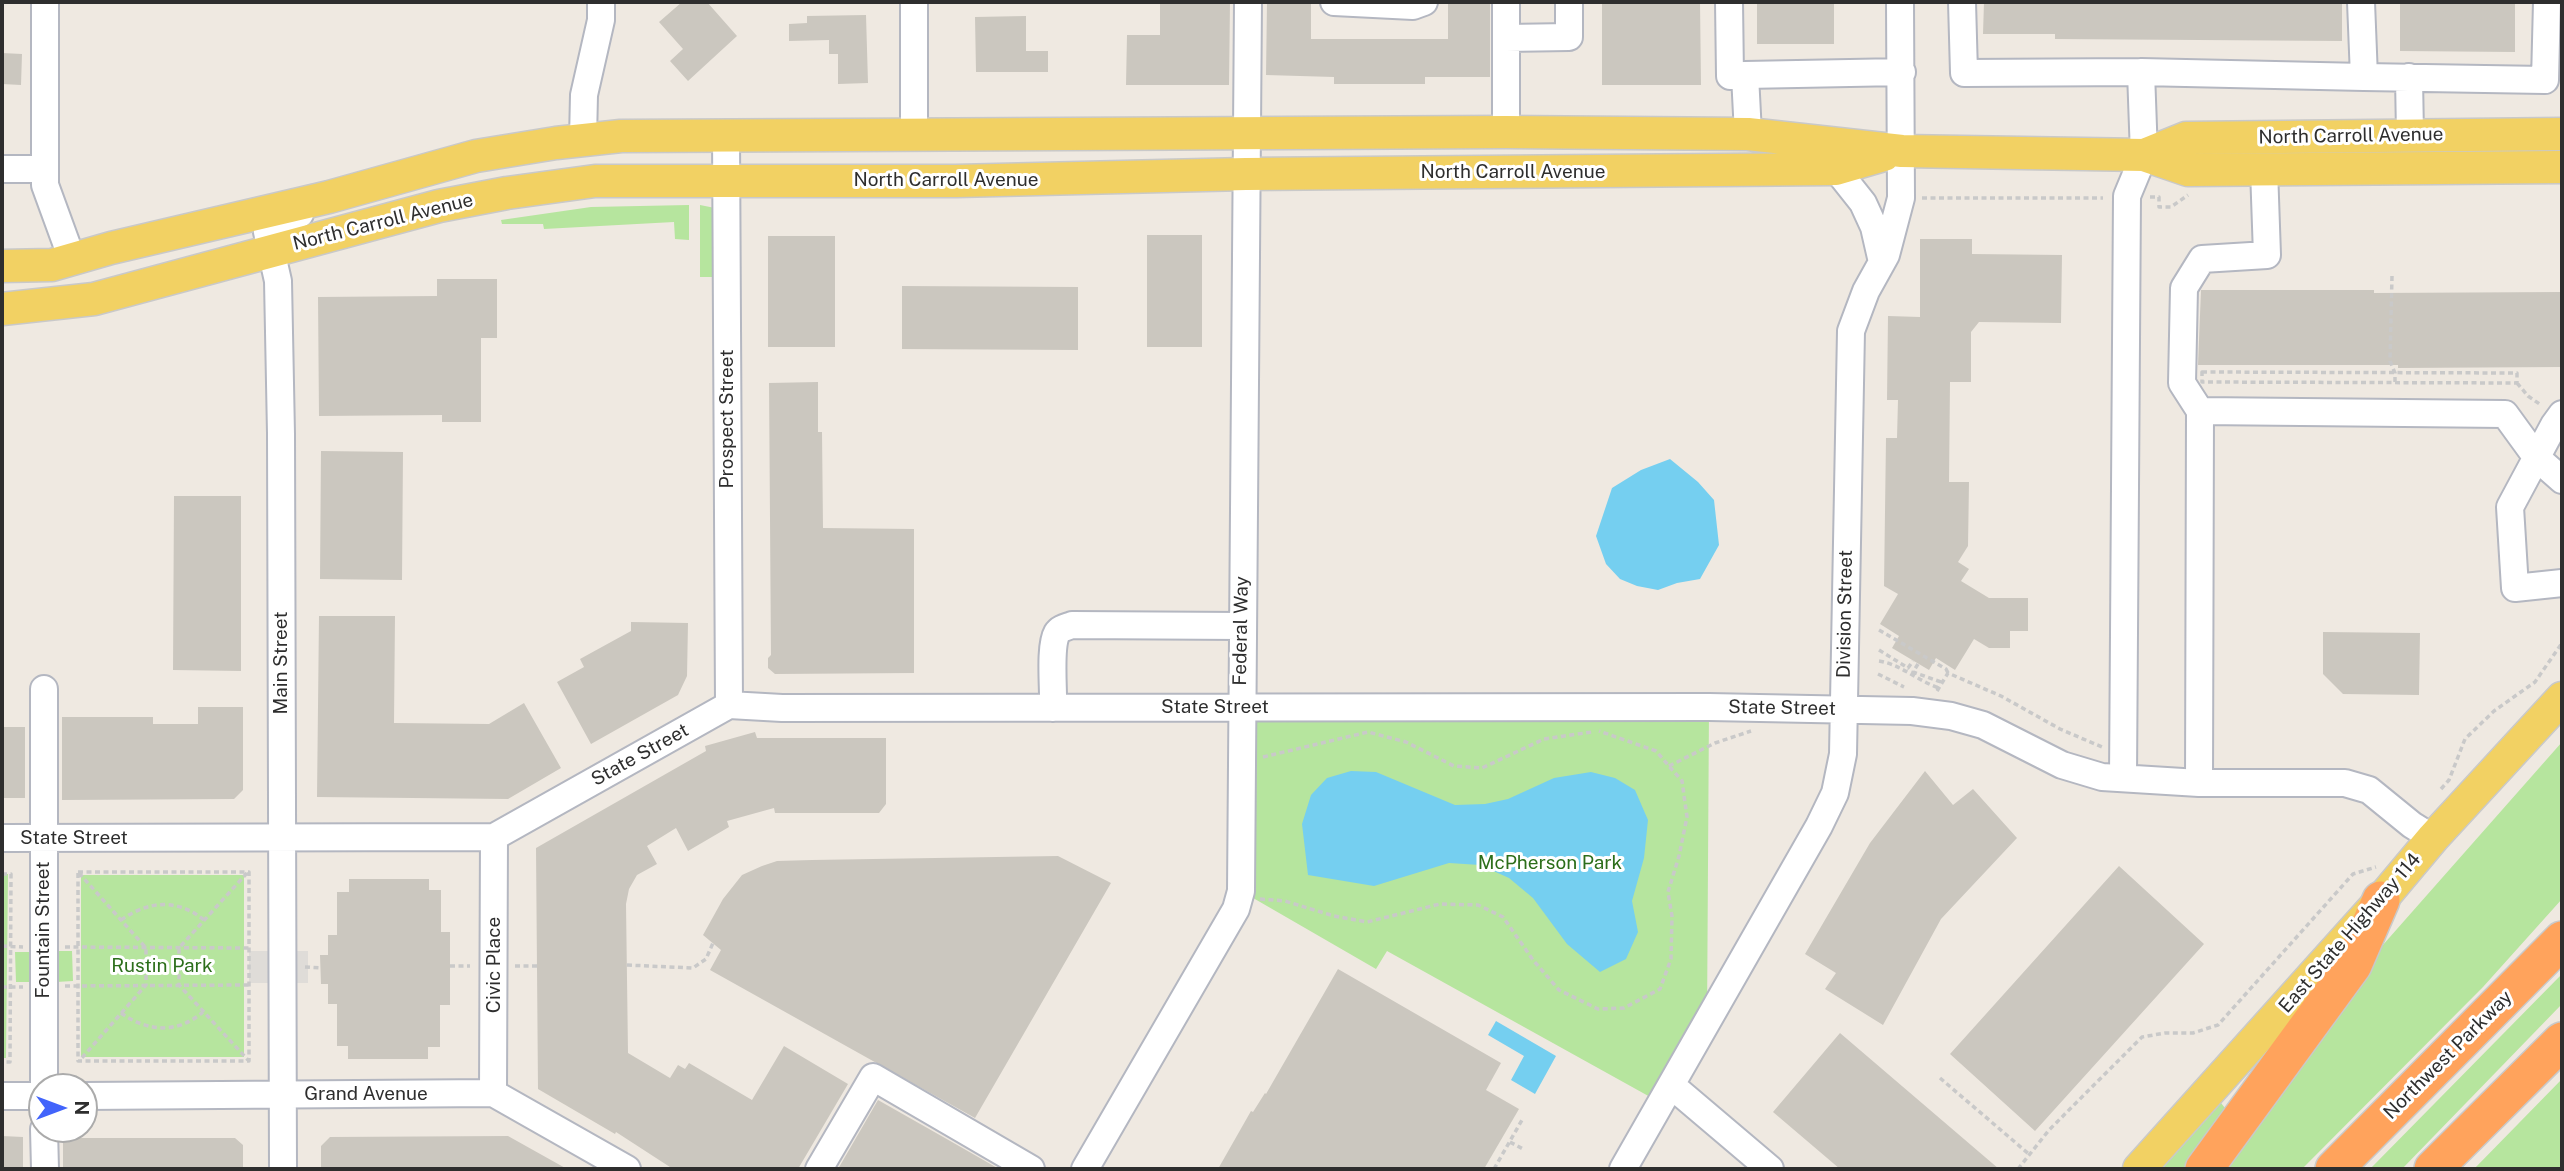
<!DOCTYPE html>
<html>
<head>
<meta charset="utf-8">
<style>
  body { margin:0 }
  #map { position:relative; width:2564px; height:1171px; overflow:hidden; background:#efe9e1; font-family:"Public Sans",sans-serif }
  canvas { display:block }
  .frame { position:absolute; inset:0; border:4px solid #2e2e2e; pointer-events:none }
  .north { position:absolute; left:28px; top:1073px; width:70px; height:70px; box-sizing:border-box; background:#fff; border:2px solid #ababab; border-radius:50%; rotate:90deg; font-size:19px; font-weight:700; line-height:28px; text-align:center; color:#2e2e2e }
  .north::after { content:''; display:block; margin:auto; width:24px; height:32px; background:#4264fb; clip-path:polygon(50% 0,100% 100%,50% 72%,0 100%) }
</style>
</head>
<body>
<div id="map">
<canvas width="2564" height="1171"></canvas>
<div class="frame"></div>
<div class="north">N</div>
</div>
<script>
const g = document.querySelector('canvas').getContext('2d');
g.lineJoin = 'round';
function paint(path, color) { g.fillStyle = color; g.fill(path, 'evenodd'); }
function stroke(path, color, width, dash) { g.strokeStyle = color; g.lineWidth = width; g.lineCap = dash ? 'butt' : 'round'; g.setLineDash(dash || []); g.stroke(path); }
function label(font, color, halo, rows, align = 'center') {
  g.font = font + ' "Public Sans",sans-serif'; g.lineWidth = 6; g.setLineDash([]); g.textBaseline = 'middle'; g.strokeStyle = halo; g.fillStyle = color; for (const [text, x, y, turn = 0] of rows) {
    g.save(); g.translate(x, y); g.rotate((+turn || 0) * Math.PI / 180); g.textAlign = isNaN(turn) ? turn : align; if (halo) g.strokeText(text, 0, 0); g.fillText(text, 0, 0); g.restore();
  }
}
const green = new Path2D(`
  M 689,205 L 689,240 L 675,239 L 674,222 L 544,229 L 543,224 L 502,224 L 501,220 L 591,207 Z
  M 700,205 L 715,208 L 716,277 L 700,277 Z
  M 1241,707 L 1709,707 L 1707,1022 L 1661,1103 L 1387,951 L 1376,969 L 1241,891 Z
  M 2562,742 L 2562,899 L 2483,987 L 2302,1169 L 2214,1169 L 2313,1042 L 2382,946 Z
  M 2,874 L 8,874 L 6,1058 L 2,1058 Z
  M 81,875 L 244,875 L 244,1057 L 81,1057 Z
  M 55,951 L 72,951 L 73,981 L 56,982 Z
  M 15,952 L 32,952 L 32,982 L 16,982 Z
  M 2562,974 L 2562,1004 L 2402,1169 L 2370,1169 Z
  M 2562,1079 L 2562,1169 L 2474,1169 Z
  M 2221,1103 L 2229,1113 L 2188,1169 L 2162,1169 Z`);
const plaza = new Path2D(`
  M 249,951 L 272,951 L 272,983 L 249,983 Z
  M 293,951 L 308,951 L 308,983 L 293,983 Z`);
const water = new Path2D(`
  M 1670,459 L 1698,482 L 1714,500 L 1719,545 L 1700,579 L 1677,583 L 1658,590 L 1637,586 L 1620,579 L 1606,564 L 1596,536 L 1612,488 L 1641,470 Z
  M 1351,771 L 1376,772 L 1455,805 L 1485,804 L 1508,799 L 1554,778 L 1591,772 L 1615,778 L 1635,790 L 1648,820 L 1644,858 L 1632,901 L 1638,932 L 1626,959 L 1600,972 L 1567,944 L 1533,898 L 1509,878 L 1480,865 L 1449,863 L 1374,886 L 1308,875 L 1302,824 L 1311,795 L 1327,778 Z
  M 1496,1021 L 1556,1056 L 1535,1094 L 1511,1080 L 1524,1056 L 1488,1035 Z`);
const building = new Path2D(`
  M 682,2 L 707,2 L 737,36 L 688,81 L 670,61 L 683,49 L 659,22 Z
  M 1160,2 L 1230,2 L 1229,85 L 1126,85 L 1127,35 L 1160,35 Z
  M 1267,2 L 1311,2 L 1311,39 L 1448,39 L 1448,2 L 1490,2 L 1490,77 L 1425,77 L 1425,84 L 1334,84 L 1334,77 L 1266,75 Z
  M 1602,2 L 1700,2 L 1701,85 L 1602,85 Z
  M 1757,2 L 1834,2 L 1834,44 L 1757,44 Z
  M 1984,2 L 2342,2 L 2342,41 L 2055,39 L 2055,34 L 1983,34 Z
  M 2400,2 L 2515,2 L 2515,52 L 2400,51 Z
  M 866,15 L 868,83 L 838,84 L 838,54 L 829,54 L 829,40 L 789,41 L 789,24 L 807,23 L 807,16 Z
  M 1026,16 L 1026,51 L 1048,51 L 1048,72 L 976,72 L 975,17 Z
  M 2,53 L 22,54 L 21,85 L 2,84 Z
  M 1147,235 L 1202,235 L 1202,347 L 1147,347 Z
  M 768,236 L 835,236 L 835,347 L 768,347 Z
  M 1920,239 L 1972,239 L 1972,254 L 2062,255 L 2061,323 L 1979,322 L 1971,332 L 1971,382 L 1950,382 L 1949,482 L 1969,482 L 1968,546 L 1958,562 L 1969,569 L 1961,581 L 1989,598 L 2028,598 L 2028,631 L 2010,631 L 2010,648 L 1989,648 L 1974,639 L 1955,670 L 1936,658 L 1929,670 L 1892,648 L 1899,636 L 1880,624 L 1898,594 L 1884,586 L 1886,438 L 1897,438 L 1898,400 L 1887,400 L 1888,316 L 1920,317 Z
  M 437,279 L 497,279 L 497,338 L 481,338 L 481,422 L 442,422 L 442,415 L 319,416 L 318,297 L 437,296 Z
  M 902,286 L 1078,287 L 1078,350 L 902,349 Z
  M 2201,290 L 2374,290 L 2374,293 L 2562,292 L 2562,367 L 2398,368 L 2398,365 L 2198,365 Z
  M 818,382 L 818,432 L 822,432 L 823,528 L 914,529 L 914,673 L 775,674 L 768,668 L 768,658 L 771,655 L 769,383 Z
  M 321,451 L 403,452 L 402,580 L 320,579 Z
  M 174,496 L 241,496 L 241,671 L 173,670 Z
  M 319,616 L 395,616 L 394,723 L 489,724 L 524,703 L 561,768 L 508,799 L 317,797 Z
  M 631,622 L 688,623 L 687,676 L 678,695 L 591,744 L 557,682 L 584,667 L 580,659 L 631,631 Z
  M 2323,632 L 2420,633 L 2419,695 L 2343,694 L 2323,674 Z
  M 198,707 L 243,707 L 243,790 L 234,799 L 62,800 L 62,717 L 153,717 L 153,724 L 198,724 Z
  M 2,727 L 25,727 L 25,798 L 2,798 Z
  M 755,732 L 757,738 L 886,738 L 886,804 L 879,813 L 775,813 L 774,808 L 727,821 L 729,827 L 688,851 L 676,828 L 647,846 L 657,864 L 637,875 L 629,889 L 626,904 L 628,1053 L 670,1078 L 678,1065 L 685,1069 L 689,1063 L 752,1100 L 784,1046 L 848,1084 L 798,1169 L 673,1169 L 616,1132 L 615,1134 L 538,1089 L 536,848 L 706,751 L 705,746 Z
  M 1925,771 L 1953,805 L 1973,789 L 2017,838 L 1941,919 L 1883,1025 L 1825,989 L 1836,973 L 1805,954 L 1870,843 Z
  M 1058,856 L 1111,883 L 975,1118 L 710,970 L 721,950 L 703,935 L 723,899 L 742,875 L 762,866 L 777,861 L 812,860 Z
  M 2119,866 L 2204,944 L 2035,1131 L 1950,1054 Z
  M 349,879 L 429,879 L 429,890 L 441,890 L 441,932 L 450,932 L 450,1005 L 440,1005 L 440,1047 L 428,1047 L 428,1059 L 348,1059 L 348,1046 L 337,1046 L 337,1004 L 328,1004 L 328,984 L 321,984 L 320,955 L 328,955 L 328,935 L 337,935 L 337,892 L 349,892 Z
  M 1338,969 L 1501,1063 L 1486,1090 L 1519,1109 L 1484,1169 L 1218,1169 L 1251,1111 L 1253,1112 L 1265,1093 L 1266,1094 Z
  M 1840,1033 L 1999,1169 L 1840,1169 L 1773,1112 Z
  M 878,1100 L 959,1146 L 999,1169 L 838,1169 Z
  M 2,1136 L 23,1137 L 23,1169 L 2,1169 Z
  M 508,1136 L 567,1169 L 321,1169 L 321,1146 L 330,1137 Z
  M 63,1138 L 235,1138 L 243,1145 L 243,1169 L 63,1169 Z`);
const path = new Path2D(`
  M 2150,197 L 2159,197 L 2159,207 L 2171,207 L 2188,195
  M 1922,198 L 2103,198
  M 2392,276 L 2390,361 L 2395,373 L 2395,383
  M 2202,372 L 2517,373 L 2517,383 L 2202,382 Z
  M 2517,383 L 2528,396 L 2541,405
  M 1879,630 L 1946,669 L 1948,673
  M 1879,650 L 1908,668 L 1913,661
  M 1879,661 C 1900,664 1918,681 1939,688
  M 1918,664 L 1913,672 L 1941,682
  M 1878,674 L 1904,687
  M 1937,691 L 1948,673 L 2001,696 L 2060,729 L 2102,747
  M 1263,757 L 1368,732 L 1406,742 L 1454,766 L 1482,768 L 1544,739 L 1592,732
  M 1669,766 L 1715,743 L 1751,731
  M 2441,789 L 2449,780 L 2465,739 L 2494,711 L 2535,682 L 2562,643
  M 78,872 L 249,872 L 249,1061 L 78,1061 Z
  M 79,873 L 146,948 L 146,985 L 80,1060
  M 247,873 L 179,948 L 179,985 L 248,1060
  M 2,874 L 11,874 L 10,1062 L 2,1062
  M 1260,899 L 1285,901 L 1334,916 L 1367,922 L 1440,904 L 1478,905 L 1503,917 L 1533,960 L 1559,990 L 1598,1009 L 1624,1008 L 1660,989 L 1671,959 L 1672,916 L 1668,892 L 1679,856 L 1687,817 L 1682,781 L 1656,751 L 1599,731
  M 121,920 C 148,901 177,898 204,920
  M 2,946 L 23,947
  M 65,947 L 249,948
  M 627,965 L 693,968 L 706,959 L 713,943
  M 450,966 L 470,966
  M 515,966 L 537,966
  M 305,967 L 321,968
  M 65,986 L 249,985
  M 2,987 L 23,987
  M 121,1013 C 148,1032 177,1034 203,1012
  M 1940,1078 L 2030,1155
  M 1510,1142 L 1525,1150
  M 1494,1169 L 1522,1120
  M 2018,1169 L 2049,1130 L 2142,1037 L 2165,1033 L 2193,1033 L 2218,1025 L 2353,874 L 2376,867`);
const minor = new Path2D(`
  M 45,2 L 45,185 L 72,259
  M 1334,2 L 1413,6 L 1424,2
  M 1729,2 L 1730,76 L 1745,75
  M 1962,2 L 1964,73 L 2141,72 L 2364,77 L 2361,2
  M 1506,38 L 1569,37 L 1569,2
  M 2364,77 L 2545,80 L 2547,2
  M 2409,77 L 2410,135
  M 1506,132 L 1506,2
  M 726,134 L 729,705
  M 1748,134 L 1745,75 L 1902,72
  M 914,135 L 914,2
  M 583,139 L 584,95 L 601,20 L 601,2
  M 2,169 L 45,169
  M 1836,169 L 1863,203 L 1874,227 L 1882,262
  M 2200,411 L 2505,414 L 2537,458 L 2562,480
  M 2562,414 L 2554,425 L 2510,507 L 2515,588 L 2562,583
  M 1053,708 C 1054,691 1049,647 1057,633 C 1060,628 1067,627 1072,625 L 1242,626
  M 2123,778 L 2127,196 L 2144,155 L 2141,72
  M 2199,783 L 2200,411 L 2182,383 L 2184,288 L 2202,259 L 2267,255 L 2264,169
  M 2,838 L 494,837 L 729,705 L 782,708 L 1709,707 L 1912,711 L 1951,716 L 1983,725 L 2062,765 L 2102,777 L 2199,783 L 2345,783 L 2369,790 L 2412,825 L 2433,838
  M 1671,1085 L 1770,1169
  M 44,1087 L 44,689
  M 493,1093 L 494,837
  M 2,1096 L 42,1096
  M 84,1096 L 493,1093 L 627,1169
  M 44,1129 L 45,1169
  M 283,1169 L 281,434 L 278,281 L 267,232 L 269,225 L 300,214
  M 819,1169 L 873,1077 L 1031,1169
  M 1085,1169 L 1236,909 L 1241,891 L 1248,2
  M 1623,1169 L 1819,826 L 1835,793 L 1843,754 L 1851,331 L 1866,291 L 1886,255 L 1901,198 L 1900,2`);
const major = new Path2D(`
  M 2144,155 L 2186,138 L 2562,134
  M 2,266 L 52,265 L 111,248 L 329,197 L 476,156 L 556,143 L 621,136 L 1506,132 L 1748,134 L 1902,151 L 2144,155 L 2188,170 L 2562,167
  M 2,309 L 94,299 L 439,206 L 507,193 L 595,181 L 956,181 L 1246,174 L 1836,169 L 1884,155
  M 2139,1169 L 2381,900 L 2433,838 L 2562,698`);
const highway = new Path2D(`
  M 2204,1169 L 2353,965 L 2381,900
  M 2334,1169 L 2562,940
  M 2433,1169 L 2562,1041`);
const streetNames = [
  ["North Carroll Avenue",2351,136,-1],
  ["North Carroll Avenue",1513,172],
  ["North Carroll Avenue",946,180],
  ["North Carroll Avenue",383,222,-14],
  ["Prospect Street",727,419,-90],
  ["Division Street",1845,614,-89],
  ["Federal Way",1241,631,-89],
  ["Main Street",281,663,-90],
  ["State Street",1215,707],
  ["State Street",1782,708,1],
  ["State Street",640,755,-29],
  ["State Street",74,838],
  ["Fountain Street",43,930,-90],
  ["East State Highway 114",2350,933,-49],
  ["Civic Place",494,965,-90],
  ["Northwest Parkway",2448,1055,-45],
  ["Grand Avenue",366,1094]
];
const parkNames = [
  ["McPherson Park",1550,863],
  ["Rustin Park",162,966]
];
paint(green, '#b6e59e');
paint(plaza, '#dfdcd8');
paint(water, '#75cff0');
paint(building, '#cbc7bf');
stroke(minor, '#b4b7c1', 30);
stroke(major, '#c9c9c9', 35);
stroke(highway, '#c9c9c9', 40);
stroke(path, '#c9c9c9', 3.5, [5, 3.5]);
stroke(minor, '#fff', 26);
stroke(major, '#f2d163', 32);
stroke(highway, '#ffa35c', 37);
label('19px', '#2e2e2e', '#fff', streetNames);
label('19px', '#2c6e1b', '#fff', parkNames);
</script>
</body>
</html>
